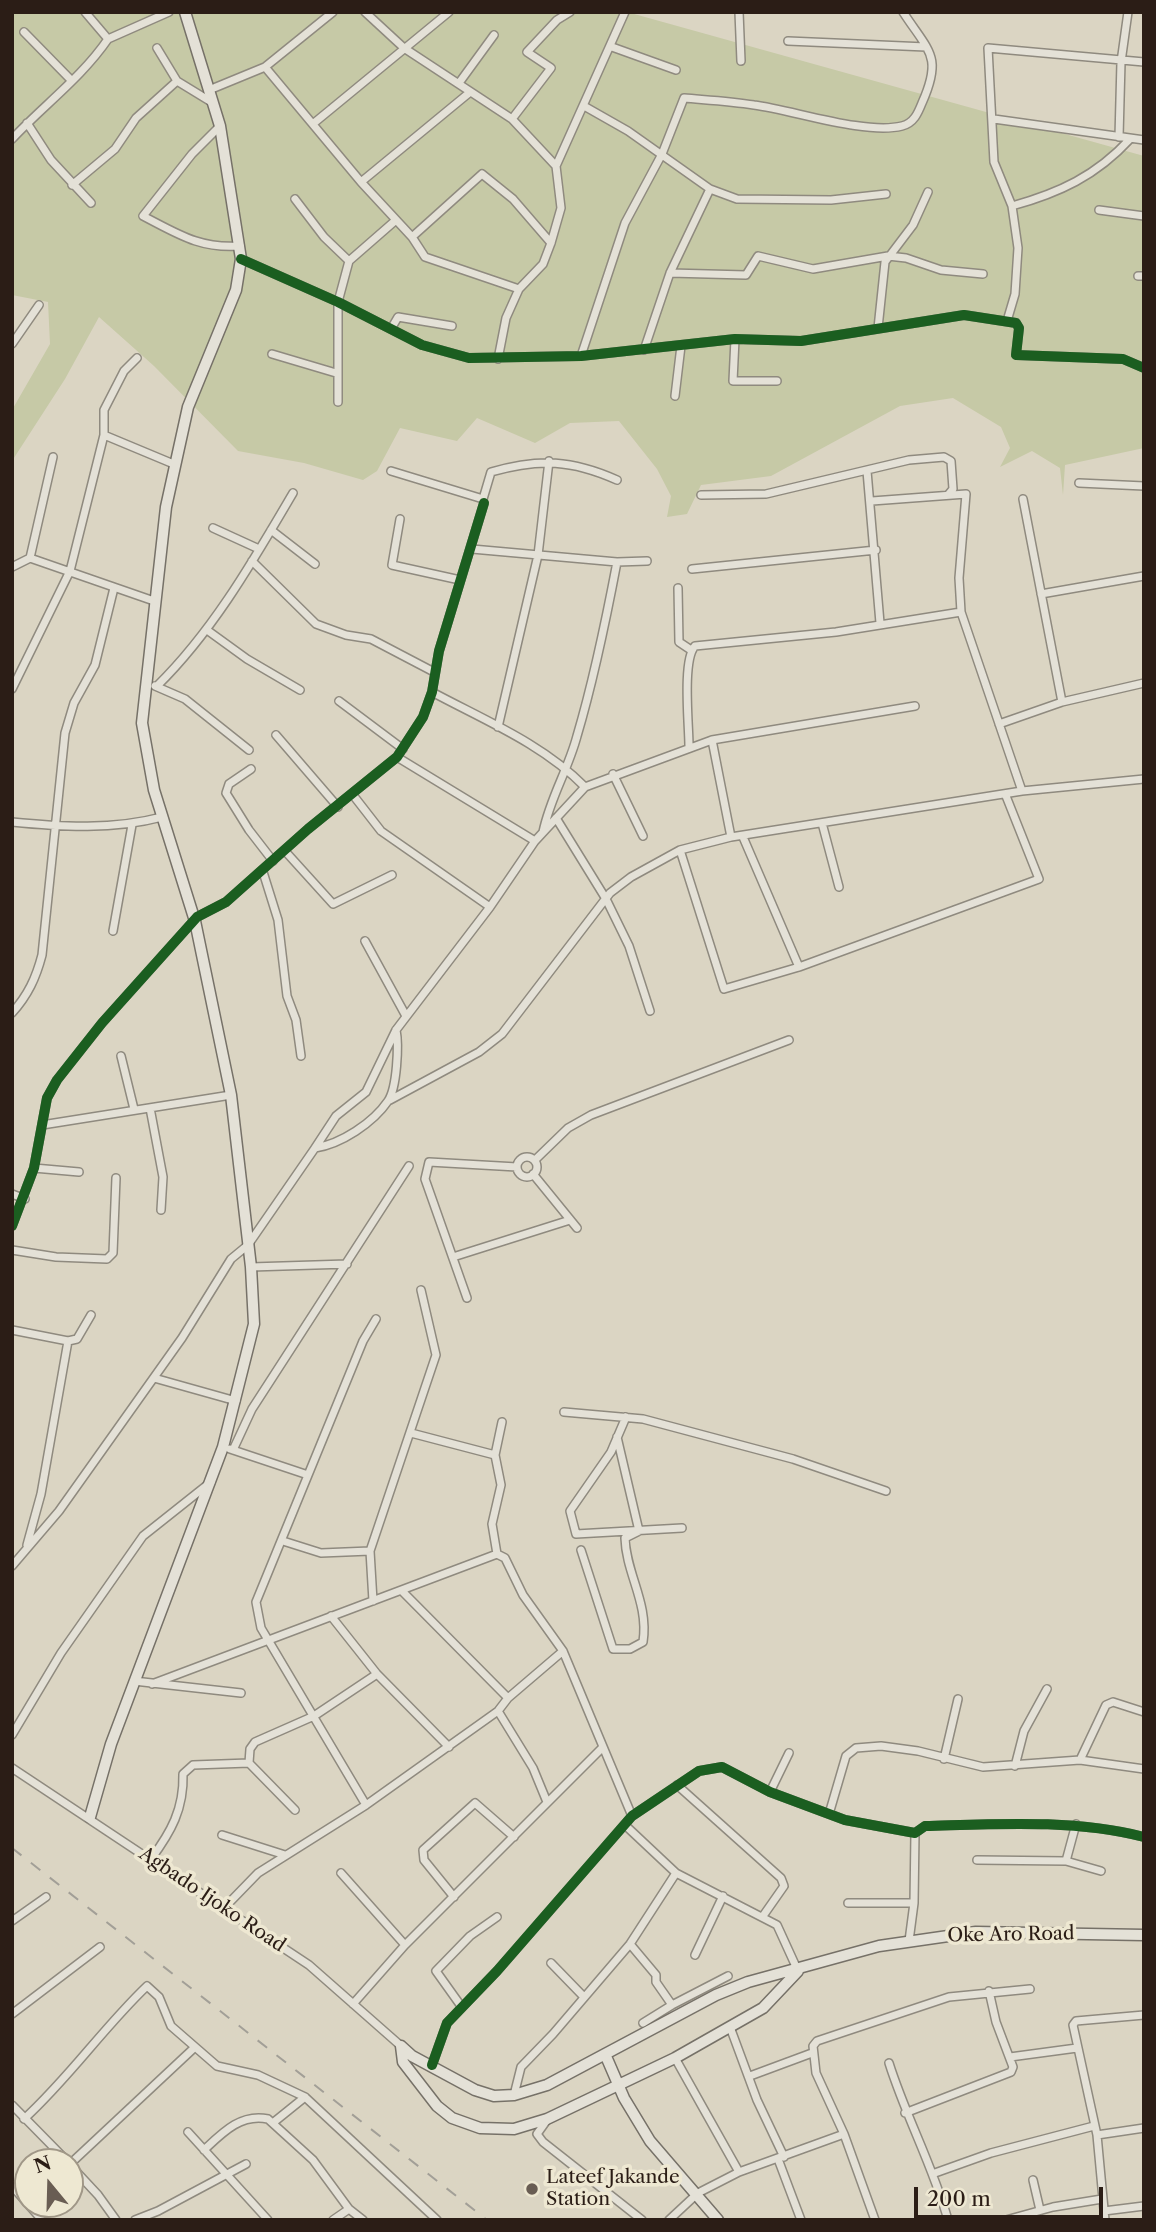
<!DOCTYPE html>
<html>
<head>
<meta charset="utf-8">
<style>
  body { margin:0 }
  #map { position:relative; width:1156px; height:2232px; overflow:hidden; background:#dbd5c3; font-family:"Libre Caslon Text",serif }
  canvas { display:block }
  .frame { position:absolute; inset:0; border:14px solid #2b1d16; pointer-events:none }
  .north { position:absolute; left:14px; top:2148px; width:70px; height:70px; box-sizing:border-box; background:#eee8d2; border:2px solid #a09787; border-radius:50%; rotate:341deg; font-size:19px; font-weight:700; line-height:28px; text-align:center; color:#2b1d16 }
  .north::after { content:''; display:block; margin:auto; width:24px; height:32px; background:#695d53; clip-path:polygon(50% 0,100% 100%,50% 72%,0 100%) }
  .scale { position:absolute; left:914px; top:2187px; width:189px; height:32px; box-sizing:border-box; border:4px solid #2b1d16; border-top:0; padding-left:9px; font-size:21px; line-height:24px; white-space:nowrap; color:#2b1d16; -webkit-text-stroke:5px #eee8d2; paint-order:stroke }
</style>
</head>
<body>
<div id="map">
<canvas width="1156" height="2232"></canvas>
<div class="frame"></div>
<div class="north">N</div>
<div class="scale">200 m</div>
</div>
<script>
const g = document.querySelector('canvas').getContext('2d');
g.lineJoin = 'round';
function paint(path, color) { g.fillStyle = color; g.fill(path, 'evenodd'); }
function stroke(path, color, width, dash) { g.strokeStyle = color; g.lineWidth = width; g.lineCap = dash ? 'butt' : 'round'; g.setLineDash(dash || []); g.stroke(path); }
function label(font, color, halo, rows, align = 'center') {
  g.font = font + ' "Libre Caslon Text",serif'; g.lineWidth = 7; g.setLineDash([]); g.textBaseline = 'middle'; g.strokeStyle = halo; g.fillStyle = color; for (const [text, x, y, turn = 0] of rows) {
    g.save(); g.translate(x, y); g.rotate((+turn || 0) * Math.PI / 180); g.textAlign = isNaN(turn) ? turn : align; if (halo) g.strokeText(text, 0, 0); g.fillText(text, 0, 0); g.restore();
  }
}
const green = new Path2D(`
  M 12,12 L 627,12 L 1144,156 L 1144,448 L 1065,465 L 1063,495 L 1060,468 L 1032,451 L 1000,467 L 1010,448 L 1001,427 L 953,398 L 900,406 L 771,476 L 701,485 L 687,514 L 667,517 L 671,496 L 657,469 L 619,421 L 570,423 L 535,443 L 477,418 L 457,441 L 400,428 L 377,471 L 363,480 L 304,463 L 238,451 L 154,366 L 99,317 L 65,379 L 12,461 L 12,410 L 50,344 L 48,302 L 12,295 Z`);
const minor = new Path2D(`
  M 365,12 L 404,48 L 512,119 L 556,166
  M 739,12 L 741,61
  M 24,32 L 72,81
  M 108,39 L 169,12
  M 788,41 L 926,47
  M 612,47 L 676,70
  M 157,48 L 177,81 L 213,103
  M 265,67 L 361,182 L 412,237 L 482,174 L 513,199 L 551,243
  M 459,83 L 494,35
  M 209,90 L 265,67 L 333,12
  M 584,106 L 628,131 L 710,189 L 737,199 L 831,200 L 886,194
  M 512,119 L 551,68 L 527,52 L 557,20 L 570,12
  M 994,119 L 1144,140
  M 27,123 L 51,160 L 91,203
  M 314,123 L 449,12
  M 220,126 L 192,154 L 143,216 C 178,234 200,249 240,246
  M 1119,137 L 1121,62 L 1128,12
  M 12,139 C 44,105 82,77 108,39 L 85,12
  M 361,182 L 469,93
  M 72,185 L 115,149 L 136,118 L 177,81
  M 295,199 L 324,237 L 349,261
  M 1012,206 C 1059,193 1096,176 1130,139
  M 1099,210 L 1144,216
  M 412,237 L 425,257 L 519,289
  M 241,259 L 338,302 L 422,345 L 469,358 L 581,356 L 735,339 L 801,341 L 964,315 L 1016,323 L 1019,328 L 1016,355 L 1123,359 L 1144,368
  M 670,273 L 746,275 L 758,256 L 813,269 L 888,256 L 906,258 L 941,270 L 983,274
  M 1138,276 L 1144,276
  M 1007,321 L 1015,294 L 1018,248 L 1012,206 L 994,162 L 988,48 L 1144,62
  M 878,328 L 885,262 L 913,225 L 928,192
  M 391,329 L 398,317 L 452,326
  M 735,339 L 733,381 L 777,381
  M 12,344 L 39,305
  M 644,350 L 670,273 L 710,189
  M 272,354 L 336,373
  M 581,356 L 625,223 L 662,154 L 684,98 C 707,100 730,101 754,105 C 793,110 865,135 902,126 C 914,123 918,113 922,103 C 943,56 929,52 903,12
  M 498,359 L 506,318 L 519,289 L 543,264 L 551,243 L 561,208 L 556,166 L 625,12
  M 675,396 L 681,346
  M 338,402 L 338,302 L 349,261 L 396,220
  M 104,435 L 176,465
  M 391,471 L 483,499 L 491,472 C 540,458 572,460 617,480
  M 867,471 L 880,623
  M 1079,483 L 1144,486
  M 701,495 L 766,494 L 909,460 L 944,457 L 951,461 L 953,489 L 948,495
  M 1023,499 L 1062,702
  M 872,501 L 966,494 L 959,578 L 961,612 L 1022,791
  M 400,519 L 392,565 L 460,580
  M 213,528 L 259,549
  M 271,530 L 315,564
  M 472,549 L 617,562 L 647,561
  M 30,558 L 53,457
  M 252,561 L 316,624 L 346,635 L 371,639 L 434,672
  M 12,567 L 30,558 L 154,601
  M 692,569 L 876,550
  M 678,588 L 679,642 L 691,650
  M 1041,594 L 1144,576
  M 207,630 L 247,659 L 300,690
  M 155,686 L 185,699 L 249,750
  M 157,686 C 213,631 253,561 293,493
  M 12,689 L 70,571 L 104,435 L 104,410 L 124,371 L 137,358
  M 432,692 C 484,720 543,744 585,787
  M 339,701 L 403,749
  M 999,724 L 1062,702 L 1144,683
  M 498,727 L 538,555 L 549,461
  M 276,735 L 338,807
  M 712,740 L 731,837
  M 689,746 C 689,725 682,660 695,646 L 836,632 L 961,612
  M 397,757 L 535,841
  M 251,769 L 229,784 L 226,793 L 249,830 L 273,861
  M 613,774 L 643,836
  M 353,795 L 381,831 L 490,907
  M 556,818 L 606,899 L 629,946 L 650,1011
  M 12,822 C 62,827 113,830 162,817
  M 822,823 L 839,887
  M 543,832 C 550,798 568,770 577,736 C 594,679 606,620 617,562
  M 743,837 L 799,967
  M 680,850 L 724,989 L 799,967 L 1039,879 L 1006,796
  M 285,851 L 333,904 L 392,875
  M 263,872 L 278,920 L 287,996 L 296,1020 L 301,1056
  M 113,931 L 132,825
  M 365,941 L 406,1016
  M 12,1013 C 28,995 36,978 42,955 L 65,733 L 74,703 L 95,665 L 114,588
  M 121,1056 L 134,1109
  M 390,1100 L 479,1052 L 502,1034 L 610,893 L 631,877 L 680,850 L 731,837 L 1022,791 L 1144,779
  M 150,1108 L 163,1177 L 161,1210
  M 42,1125 L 231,1095
  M 315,1148 L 336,1116 L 366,1092 L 396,1030 L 490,907 L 535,841 L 585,787 L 712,740 L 915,706
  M517 1167a10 10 0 1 1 20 0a10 10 0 1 1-20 0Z
  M 535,1160 L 568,1128 L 591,1115 L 789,1040
  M 34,1168 L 79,1172
  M 533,1174 L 577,1228
  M 12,1194 L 25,1199
  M 12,1226 L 34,1168 L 47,1098 L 57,1080 L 102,1023 L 197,917 L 226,902 L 308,829 L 397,757 L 423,717 L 432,692 L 439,651 L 484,503
  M 12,1250 L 56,1257 L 107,1259 L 113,1253 L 116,1178
  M 453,1257 L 570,1220
  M 251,1267 L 347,1264
  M 467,1298 L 425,1179 L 429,1162 L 517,1167
  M 12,1330 L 68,1341
  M 154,1378 L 236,1401
  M 564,1412 L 643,1419 L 793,1459 L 886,1491
  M 626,1417 L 611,1452 L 570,1511 L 576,1534 L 682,1528
  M 502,1422 L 495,1455 L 501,1485 L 492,1524 L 497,1554 L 505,1558 L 523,1595 L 563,1651 L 632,1816
  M 411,1433 L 495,1455
  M 230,1449 L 308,1475
  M 233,1450 L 252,1409 L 409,1166
  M 283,1541 L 321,1553 L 370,1551
  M 27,1545 L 41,1494 L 68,1341 L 77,1339 L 91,1315
  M 581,1550 L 613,1649 L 630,1649 L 643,1642 C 649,1603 626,1574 625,1538 L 639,1531 L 617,1437
  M 12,1566 L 59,1511 L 182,1338 L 231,1259 L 248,1245 L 315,1148 C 341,1144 373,1123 388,1101 C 397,1088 399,1045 396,1030
  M 402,1591 L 508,1698
  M 373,1601 L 370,1551 L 436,1355 L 421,1290
  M 331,1616 L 377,1674 L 449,1747
  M 134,1681 L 241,1693
  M 152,1684 L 497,1554
  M 498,1711 L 533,1768 L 547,1802
  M 12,1735 L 61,1653 L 143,1536 L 211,1482
  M 944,1759 L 958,1699
  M 1080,1760 L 1106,1705 L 1113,1702 L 1144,1712
  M 249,1763 L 250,1749 L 255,1742 L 314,1716 L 377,1674
  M 1015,1766 L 1024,1731 L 1047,1689
  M 12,1768 L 309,1965 L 401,2046
  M 677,1785 L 781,1878 L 784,1886 L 763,1916
  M 770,1792 L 789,1753
  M 366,1805 L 261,1628 L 256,1602 L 363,1341 L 376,1319
  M 829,1814 L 846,1756 L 856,1748 L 881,1746 L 918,1751 L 983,1767 L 1080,1760 L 1144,1769
  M 626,1826 L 676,1873 L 777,1925 L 798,1971
  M 222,1835 L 285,1855
  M 151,1859 C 171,1832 184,1809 183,1774 L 193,1765 L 249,1763 L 295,1810
  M 977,1860 L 1066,1861 L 1101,1871
  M 1066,1861 L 1076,1824
  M 341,1873 L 405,1945
  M 454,1897 L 424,1860 L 423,1850 L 475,1803 L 514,1837
  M 848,1903 L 914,1903
  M 225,1907 L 258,1873 L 366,1805 L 498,1711 L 508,1698 L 563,1651
  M 12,1921 L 46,1897
  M 909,1941 L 914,1903 L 915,1833
  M 630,1944 L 656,1975 L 656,1982 L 672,2005 L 643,2023
  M 695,1955 L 723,1896
  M 551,1963 L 584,1997
  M 353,2004 L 405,1945 L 602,1748
  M 672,2005 L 728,1976
  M 461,2006 L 436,1971 L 470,1936 L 497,1917
  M 12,2014 L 100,1947
  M 730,2027 L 757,2100 L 784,2157
  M 1010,2057 L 1077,2048
  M 675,2058 L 739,2172
  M 889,2063 C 906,2117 933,2166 948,2220
  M 432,2065 L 447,2023 L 497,1971 L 632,1816 L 699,1771 L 722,1767 L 770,1792 L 845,1820 L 915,1833 L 925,1826 C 998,1824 1073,1819 1144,1837
  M 750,2076 L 812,2053
  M 514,2095 L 521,2067 L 553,2034 L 630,1944 L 676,1873
  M 12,2105 L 68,2162
  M 905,2113 L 1011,2072 L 1013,2067 L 996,2022 L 989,1991
  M 24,2119 C 69,2078 103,2028 147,1986 L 159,1997 L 171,2026 L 217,2066 L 258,2075 L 305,2097
  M 547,2120 L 537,2134 L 543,2142 L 642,2220
  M 274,2122 L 305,2097 L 437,2220
  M 188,2132 L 268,2220
  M 1097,2135 L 1144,2128
  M 204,2150 C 222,2133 241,2113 268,2119 L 313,2160 L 349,2209 L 363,2220
  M 778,2159 L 801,2220
  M 70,2164 L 194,2048
  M 70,2165 L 98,2195 L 116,2220
  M 935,2173 L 991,2153 L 1094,2126
  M 1033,2180 L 1040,2210
  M 12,2186 L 42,2220
  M 1104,2211 L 1144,2206
  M 135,2220 L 158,2211 L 246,2164
  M 333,2220 L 349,2209
  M 669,2220 L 698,2193 L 739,2172 L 844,2134
  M 875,2220 L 844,2134 L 816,2073 L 813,2046 L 817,2041 L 949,1997 L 1030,1989
  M 1006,2220 L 1053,2207 L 1102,2199
  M 1105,2220 L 1097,2135 L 1073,2025 L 1076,2021 L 1144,2015`);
const secondary = new Path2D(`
  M 90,1817 L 111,1744 L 223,1447 L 254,1324 L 251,1267 L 231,1095 L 195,921 L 154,790 L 142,723 L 166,507 L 188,407 L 236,290 L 241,259 L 220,126 L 185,12
  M 401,2046 L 412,2056 L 475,2090 L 494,2096 L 514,2095 L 547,2085 L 716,1995 L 748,1982 L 879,1946 L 976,1932 L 1144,1935
  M 401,2046 L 403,2062 L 437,2106 L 452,2118 L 480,2128 L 514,2129 L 547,2119 L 675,2058 L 763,2008 L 798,1971
  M 605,2054 L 624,2098 L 650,2141 L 718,2220`);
const rail = new Path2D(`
  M 12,1848 L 487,2220`);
const cycleway = new Path2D(`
  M 241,259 L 338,302 L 422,345 L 469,358 L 581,356 L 735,339 L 801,341 L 964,315 L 1016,323 L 1019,328 L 1016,355 L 1123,359 L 1144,368
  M 12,1226 L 34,1168 L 47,1098 L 57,1080 L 102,1023 L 197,917 L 226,902 L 308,829 L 397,757 L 423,717 L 432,692 L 439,651 L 484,503
  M 432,2065 L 447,2023 L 497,1971 L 632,1816 L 699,1771 L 722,1767 L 770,1792 L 845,1820 L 915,1833 L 925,1826 C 998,1824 1073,1819 1144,1837`);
const markers = [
  [532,2189,7,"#695d53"]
];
const streetNames = [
  ["Agbado Ijoko Road",212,1900,34],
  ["Oke Aro Road",1011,1935,-1]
];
const poiNames = [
  ["Lateef Jakande",546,2178],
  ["Station",546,2200]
];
paint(green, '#c6c9a6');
stroke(minor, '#8f8a7f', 10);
stroke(secondary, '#767168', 13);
stroke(minor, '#e4e1d7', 7);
stroke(secondary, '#e4e1d7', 10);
stroke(rail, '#a29f97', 2, [12, 12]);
stroke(cycleway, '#1b5e20', 10);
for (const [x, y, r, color] of markers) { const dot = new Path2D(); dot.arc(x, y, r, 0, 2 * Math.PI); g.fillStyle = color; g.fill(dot); stroke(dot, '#eee8d2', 2.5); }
label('19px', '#2b1d16', '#eee8d2', streetNames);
label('19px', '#2b1d16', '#eee8d2', poiNames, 'left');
</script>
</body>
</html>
